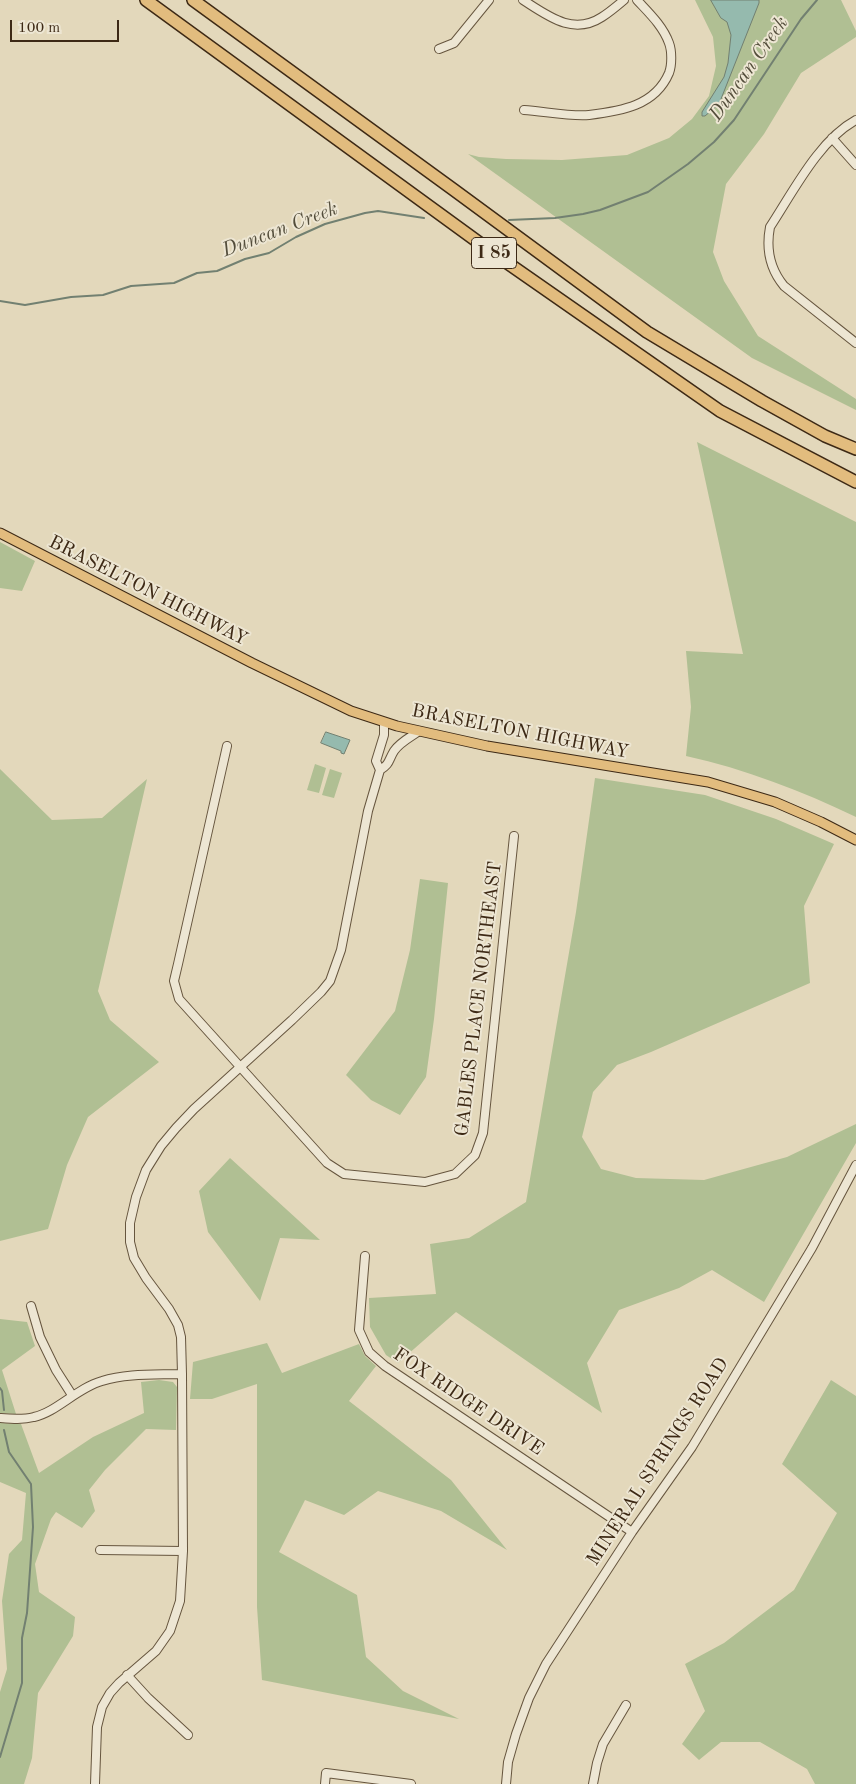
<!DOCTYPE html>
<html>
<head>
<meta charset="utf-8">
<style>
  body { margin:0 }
  #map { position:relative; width:856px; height:1784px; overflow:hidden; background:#e3d8bb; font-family:"Old Standard TT",serif }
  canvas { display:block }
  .scale { position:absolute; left:10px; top:20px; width:109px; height:22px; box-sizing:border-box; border:2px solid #3d2915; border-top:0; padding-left:6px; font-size:15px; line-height:18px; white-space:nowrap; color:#3d2915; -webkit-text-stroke:4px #ede6d3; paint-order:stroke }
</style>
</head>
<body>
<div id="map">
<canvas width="856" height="1784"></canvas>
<div class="scale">100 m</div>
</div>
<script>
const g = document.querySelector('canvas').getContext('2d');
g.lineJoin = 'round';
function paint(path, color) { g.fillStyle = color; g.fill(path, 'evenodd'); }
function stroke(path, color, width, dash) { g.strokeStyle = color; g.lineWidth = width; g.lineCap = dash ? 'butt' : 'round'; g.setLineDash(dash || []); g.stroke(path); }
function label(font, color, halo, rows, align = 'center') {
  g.font = font + ' "Old Standard TT",serif'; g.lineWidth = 4; g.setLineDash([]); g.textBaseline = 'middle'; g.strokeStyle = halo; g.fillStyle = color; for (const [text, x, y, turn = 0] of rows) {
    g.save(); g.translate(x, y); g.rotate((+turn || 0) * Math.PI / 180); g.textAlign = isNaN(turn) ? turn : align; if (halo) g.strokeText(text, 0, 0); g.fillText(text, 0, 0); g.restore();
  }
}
const green = new Path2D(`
  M 695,0 L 841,0 L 856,31 L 856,37 L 801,73 L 764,134 L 726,184 L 713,252 L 724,281 L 758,336 L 856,399 L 856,410 L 752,358 L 468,154 L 479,157 L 506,159 L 562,160 L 627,155 L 669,138 L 692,119 L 709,96 L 716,66 L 713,37 Z
  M 697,442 L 856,522 L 856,817 C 802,791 745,769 686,756 L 691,707 L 686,651 L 743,654 Z
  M 0,542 L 35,561 L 22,591 L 0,588 Z
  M 315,764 L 326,768 L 319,793 L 307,790 Z
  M 0,769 L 52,820 L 102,818 L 147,779 L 98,991 L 110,1020 L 159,1062 L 88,1117 L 67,1165 L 48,1229 L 0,1241 Z
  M 330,769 L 342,773 L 334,798 L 322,795 Z
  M 595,778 L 705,795 L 776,819 L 834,844 L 804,906 L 810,983 L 651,1052 L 617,1065 L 593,1092 L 582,1137 L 601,1169 L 636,1178 L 704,1180 L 787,1157 L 856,1124 L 856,1143 L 764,1302 L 712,1270 L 679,1288 L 619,1310 L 587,1363 L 602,1413 L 456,1312 L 398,1363 L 386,1355 L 370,1327 L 369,1298 L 436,1294 L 430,1244 L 469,1238 L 526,1202 L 576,912 Z
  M 420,879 L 448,883 L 434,1019 L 426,1077 L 400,1115 L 371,1100 L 346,1075 L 395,1011 L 410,950 Z
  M 230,1158 L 320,1240 L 280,1238 L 260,1301 L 208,1232 L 199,1191 Z
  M 0,1319 L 27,1322 L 35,1346 L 2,1370 L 16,1414 L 0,1413 Z
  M 267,1343 L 282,1373 L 359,1344 L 365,1356 L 376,1366 L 349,1401 L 451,1480 L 507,1550 L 441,1511 L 378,1491 L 344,1515 L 305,1500 L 279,1552 L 357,1595 L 366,1657 L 403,1691 L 459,1719 L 262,1680 L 257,1607 L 257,1384 L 212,1399 L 190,1399 L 193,1362 Z
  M 159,1380 L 173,1382 L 177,1387 L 176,1430 L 146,1429 L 105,1470 L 89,1490 L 95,1511 L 82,1528 L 56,1512 L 51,1519 L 35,1564 L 39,1592 L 75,1617 L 73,1636 L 38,1693 L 32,1758 L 24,1784 L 0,1784 L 0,1692 L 7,1669 L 2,1601 L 9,1554 L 22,1540 L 26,1493 L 0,1482 L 0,1423 L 21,1424 L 39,1473 L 93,1437 L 144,1413 L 141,1382 Z
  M 831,1380 L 856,1396 L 856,1784 L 815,1784 L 807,1769 L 760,1742 L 721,1742 L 699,1760 L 682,1744 L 705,1711 L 685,1664 L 724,1643 L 794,1590 L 837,1513 L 782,1464 Z`);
const water = new Path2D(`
  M 711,0 L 759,0 L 759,3 L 719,104 L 705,116 L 702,116 L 702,112 L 724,77 L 728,63 L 731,35 L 727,22 L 721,18 Z
  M 326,732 L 350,740 L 344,754 L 341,753 L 341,751 L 321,743 Z`);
const stream = new Path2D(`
  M 509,220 L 555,218 L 583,214 L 600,210 L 648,192 L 688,164 L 714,142 L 734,120 L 801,19 L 817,0
  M 0,301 L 25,305 L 71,297 L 103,295 L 131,286 L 174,283 L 197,273 L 217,271 L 245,259 L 269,253 L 296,237 L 325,224 L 365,213 L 378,211 L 424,218
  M 0,1388 L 2,1391 L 4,1410
  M 0,1757 L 22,1683 L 22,1638 L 27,1613 L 33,1527 L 31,1484 L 9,1452 L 4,1430`);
const minor = new Path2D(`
  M 523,0 C 548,16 573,36 602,17 C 610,12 617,6 624,0
  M 439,49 L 454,43 L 489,0
  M 524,110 C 542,111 572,117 589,115 C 621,111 655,106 669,73 C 672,65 672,51 669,43 C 663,26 649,13 637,0
  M 856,120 C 819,140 793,192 770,227 C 766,248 770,269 784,286 L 856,343
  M 832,138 L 856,165
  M 227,746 L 178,964 L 174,981 L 179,999 L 327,1163 L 344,1174 L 425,1182 L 455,1174 L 475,1155 L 483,1133 L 514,836
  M 380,770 C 390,764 388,761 394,751 C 400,742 411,737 419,731
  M 365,1256 L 359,1330 L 369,1352 L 385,1366 L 632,1532
  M 31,1306 L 40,1337 L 56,1370 L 72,1395
  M 0,1418 C 12,1419 23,1420 34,1417 C 57,1412 77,1388 102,1381 C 127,1373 156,1375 182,1374
  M 100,1550 L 183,1551
  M 127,1675 L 148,1698 L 188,1735
  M 95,1784 L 97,1727 L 102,1707 L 110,1693 L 119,1683 L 156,1651 L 170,1631 L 180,1601 L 183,1551 L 182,1374 L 181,1337 L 178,1325 L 169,1309 L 146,1278 L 134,1258 L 130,1242 L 130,1223 L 136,1197 L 146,1170 L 161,1146 L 176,1128 L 194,1109 L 292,1020 L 321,992 L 330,981 L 341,950 L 368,811 L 380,770 L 376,761 L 384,735 L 384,722
  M 325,1784 L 326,1773 L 411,1784
  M 506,1784 L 508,1762 L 516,1734 L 529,1698 L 546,1664 L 632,1532 L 692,1447 L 812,1248 L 856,1165
  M 593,1784 L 597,1763 L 603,1744 L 626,1705`);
const major = new Path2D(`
  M 0,533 L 252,663 L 351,711 L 397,726 L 487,746 L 708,782 L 775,802 L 821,822 L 856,840`);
const highway = new Path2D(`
  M 146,0 L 496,255 L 720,411 L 856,482
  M 193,0 L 454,190 L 647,332 L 762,401 L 825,436 L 856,449`);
const shields = [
  [494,253,45]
];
const shieldNames = [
  ["I 85",494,253]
];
const streetNames = [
  ["BRASELTON HIGHWAY",148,591,27],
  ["BRASELTON HIGHWAY",520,732,11],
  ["GABLES PLACE NORTHEAST",479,999,-83],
  ["FOX RIDGE DRIVE",468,1402,34],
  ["MINERAL SPRINGS ROAD",658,1462,-57]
];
const waterNames = [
  ["Duncan Creek",749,69,-55],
  ["Duncan Creek",280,230,-21]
];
paint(green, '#b0bf93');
paint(water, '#95baae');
stroke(water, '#728071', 1);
stroke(stream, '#728071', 2);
stroke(minor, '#66553e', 10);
stroke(major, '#3d2915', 11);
stroke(highway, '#3d2915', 14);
stroke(minor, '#ede6d3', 8);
stroke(major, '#e2bc7e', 9);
stroke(highway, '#e2bc7e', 11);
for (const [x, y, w] of shields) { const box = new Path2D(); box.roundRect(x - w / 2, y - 15.5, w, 31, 4); g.fillStyle = '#ede6d3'; g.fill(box); stroke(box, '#3d2915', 1); }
label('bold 18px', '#3d2915', null, shieldNames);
label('19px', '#3d2915', '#ede6d3', streetNames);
label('italic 20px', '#534d3b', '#ede6d3', waterNames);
</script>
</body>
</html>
